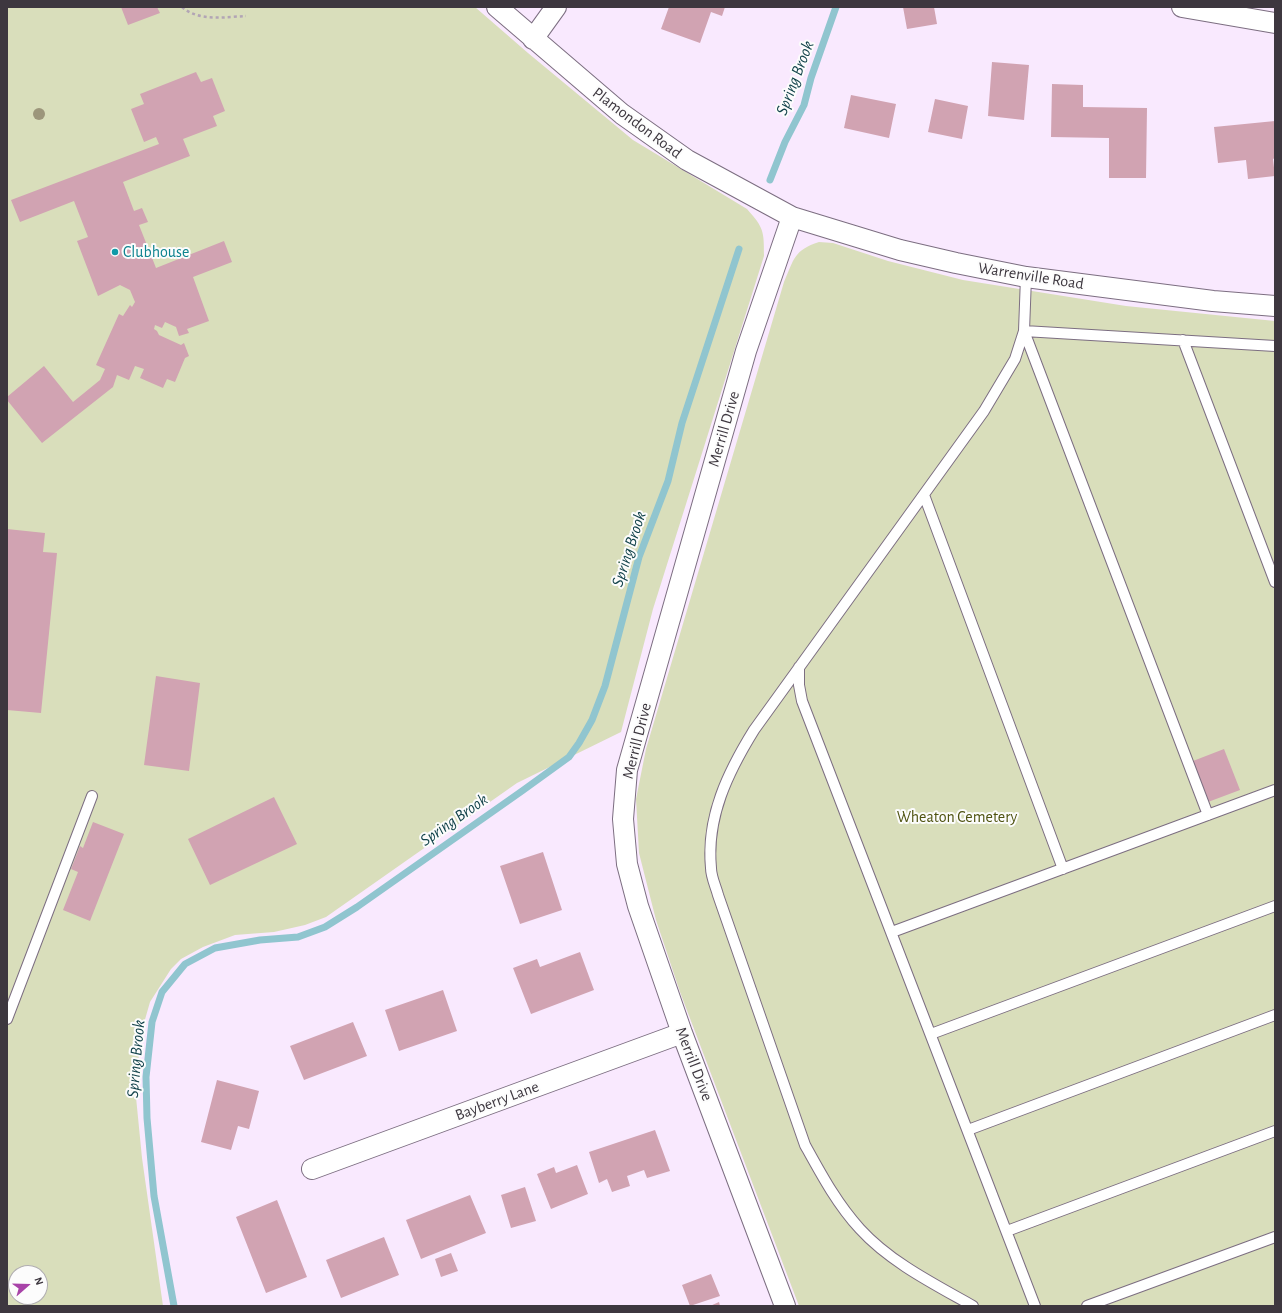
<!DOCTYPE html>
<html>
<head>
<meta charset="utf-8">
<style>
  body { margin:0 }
  #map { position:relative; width:1282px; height:1313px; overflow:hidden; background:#f9e9fe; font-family:"Alegreya Sans",sans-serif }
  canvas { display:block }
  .frame { position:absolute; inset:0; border:8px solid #3d373f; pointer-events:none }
  .north { position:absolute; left:8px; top:1265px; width:40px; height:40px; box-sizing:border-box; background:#fcfcfc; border:1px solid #b0adb0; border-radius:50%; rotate:70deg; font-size:11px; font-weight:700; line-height:16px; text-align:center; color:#3d373f }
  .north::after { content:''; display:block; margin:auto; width:14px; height:18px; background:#a843a8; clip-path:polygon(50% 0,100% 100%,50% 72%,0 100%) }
</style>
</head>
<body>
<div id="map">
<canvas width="1282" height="1313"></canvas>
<div class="frame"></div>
<div class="north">N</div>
</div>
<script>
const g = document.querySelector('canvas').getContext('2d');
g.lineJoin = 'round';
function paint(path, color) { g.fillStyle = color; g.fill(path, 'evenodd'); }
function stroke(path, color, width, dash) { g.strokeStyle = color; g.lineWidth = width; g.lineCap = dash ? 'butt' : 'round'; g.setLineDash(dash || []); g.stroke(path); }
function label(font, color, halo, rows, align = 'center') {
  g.font = font + ' "Alegreya Sans",sans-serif'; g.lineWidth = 4; g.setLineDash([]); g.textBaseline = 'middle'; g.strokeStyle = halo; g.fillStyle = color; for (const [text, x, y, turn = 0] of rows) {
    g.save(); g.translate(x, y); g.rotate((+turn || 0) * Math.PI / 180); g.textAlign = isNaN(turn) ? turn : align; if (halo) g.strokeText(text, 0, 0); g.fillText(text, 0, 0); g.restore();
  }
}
const green = new Path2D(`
  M 7,7 L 475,7 L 528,53 L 633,140 L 747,209 C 764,228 764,231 764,256 L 653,609 L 621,732 L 517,783 L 326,917 L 305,925 L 274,932 L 235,935 L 203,947 L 181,959 L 171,969 L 150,1002 L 142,1030 L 135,1087 L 142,1158 L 163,1306 L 7,1306 ZM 16,1273 L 40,1273 L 40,1297 L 16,1297 Z
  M 819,242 L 833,243 L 888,261 L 963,280 L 1126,306 L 1275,321 L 1275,1306 L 799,1306 L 680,992 L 656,920 L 639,853 L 636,799 L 646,749 L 784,282 C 794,259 794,250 819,242 Z`);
const stream = new Path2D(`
  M 770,180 L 785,142 L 804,105 L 811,78 L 836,7
  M 174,1306 L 154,1196 L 147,1118 L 146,1077 L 152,1022 L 162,992 L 185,964 L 215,948 L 260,940 L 298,937 L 325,927 L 357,907 L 522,791 L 569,757 L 579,743 L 592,720 L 605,686 L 639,557 L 668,481 L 682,423 L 739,249`);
const building = new Path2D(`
  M 121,7 L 157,7 L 160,13 L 128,25 Z
  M 669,7 L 725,7 L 722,16 L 711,12 L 700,43 L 661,29 Z
  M 903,7 L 934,7 L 937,24 L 907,29 Z
  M 992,62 L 1029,65 L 1024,120 L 988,116 Z
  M 196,72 L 201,82 L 212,78 L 225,111 L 213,116 L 217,126 L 183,139 L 190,156 L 123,182 L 134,211 L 142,208 L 148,222 L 139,225 L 156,268 L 224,241 L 232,262 L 193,277 L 209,321 L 187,329 L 189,333 L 179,336 L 176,327 L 165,322 L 162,328 L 155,325 L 154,329 L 157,331 L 159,335 L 181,345 L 184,343 L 189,356 L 185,358 L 175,382 L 167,379 L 163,388 L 140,378 L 144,369 L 135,366 L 129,380 L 117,375 L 113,387 L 42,443 L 7,400 L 7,397 L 44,366 L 73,402 L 100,380 L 105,369 L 96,365 L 119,314 L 123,316 L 130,305 L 132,307 L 135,302 L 130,290 L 120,285 L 98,296 L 77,241 L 88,237 L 74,201 L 20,222 L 11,200 L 159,144 L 156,137 L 144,142 L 131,109 L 144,104 L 140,94 Z
  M 1052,84 L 1083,85 L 1083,107 L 1147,108 L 1146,178 L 1109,178 L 1109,138 L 1051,137 Z
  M 851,95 L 896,104 L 889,138 L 844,128 Z
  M 935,99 L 968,106 L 962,139 L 928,132 Z
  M 1275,121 L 1275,158 L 1273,159 L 1275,176 L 1248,179 L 1246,160 L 1218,163 L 1214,127 Z
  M 7,529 L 45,533 L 43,552 L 57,553 L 41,713 L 7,710 Z
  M 156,676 L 200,683 L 189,771 L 144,765 Z
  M 1224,749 L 1240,790 L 1208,802 L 1193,761 Z
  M 274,797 L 297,844 L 210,885 L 188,839 Z
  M 93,822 L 124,834 L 90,921 L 63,910 L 78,872 L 71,869 L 80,846 L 83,848 Z
  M 543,852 L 562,910 L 520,924 L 500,866 Z
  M 580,952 L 594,990 L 531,1014 L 513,968 L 537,959 L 540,967 Z
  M 443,990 L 457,1031 L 399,1051 L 385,1010 Z
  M 353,1022 L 367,1056 L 304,1080 L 290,1046 Z
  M 217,1080 L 259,1091 L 249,1129 L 238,1126 L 231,1150 L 201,1142 Z
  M 655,1130 L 670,1171 L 647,1178 L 644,1170 L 627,1176 L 630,1186 L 612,1192 L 607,1179 L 599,1183 L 589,1152 Z
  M 577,1165 L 588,1194 L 551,1209 L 537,1174 L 554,1167 L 556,1173 Z
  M 525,1187 L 536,1221 L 511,1228 L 501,1195 Z
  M 470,1195 L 486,1233 L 421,1259 L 406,1220 Z
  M 277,1200 L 307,1277 L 266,1293 L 236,1217 Z
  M 384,1237 L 399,1275 L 341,1298 L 326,1260 Z
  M 451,1253 L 458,1271 L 441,1277 L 435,1259 Z
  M 711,1274 L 720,1296 L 690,1306 L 682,1285 Z
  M 719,1302 L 720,1306 L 710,1306 Z`);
const path = new Path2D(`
  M 182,7 C 199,22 226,17 246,16`);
const lane = new Path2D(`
  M 1183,340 L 1275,582
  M 924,495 L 1063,869
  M 799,667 L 799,685 L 802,701 L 1035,1306
  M 1208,815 L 1024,331 L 1275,346
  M 892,932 L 1275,790
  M 7,1019 L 92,796
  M 931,1034 L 1275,906
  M 968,1130 L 1275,1015
  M 1007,1231 L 1275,1131
  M 973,1306 C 934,1284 890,1262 860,1229 C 837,1204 821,1174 805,1145 L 718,895 C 716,887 711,877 711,868 C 706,817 728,772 754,730 L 984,411 L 1015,359 L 1024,331 L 1026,277
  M 1087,1306 L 1275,1237`);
const street = new Path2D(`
  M 497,7 L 622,114 L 687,160 L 792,217 L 900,250 L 956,263 L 1026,277 L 1213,301 L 1275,306
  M 1182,7 L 1275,23
  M 533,39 L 556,7
  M 312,1169 L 682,1033
  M 785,1306 L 682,1033 L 638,906 L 627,864 L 623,819 L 627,770 L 746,351 L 792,217`);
const trees = [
  [39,114]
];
const markers = [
  [115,252,4,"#0f9aa8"]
];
const streetNames = [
  ["Plamondon Road",637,123,37],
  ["Warrenville Road",1031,276,9],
  ["Merrill Drive",724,429,-74],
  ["Merrill Drive",637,741,-76],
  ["Merrill Drive",694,1064,69],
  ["Bayberry Lane",497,1101,-20]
];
const cultureNames = [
  ["Clubhouse",123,252]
];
const parkNames = [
  ["Wheaton Cemetery",957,817]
];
const waterNames = [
  ["Spring Brook",795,78,-69],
  ["Spring Brook",629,549,-72],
  ["Spring Brook",454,820,-35],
  ["Spring Brook",136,1059,-85]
];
paint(green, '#d9debb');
stroke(stream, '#90c5cf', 7);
paint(building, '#d1a3b2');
stroke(lane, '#7c6e81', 12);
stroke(street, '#7c6e81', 22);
stroke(path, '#b2a5b5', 2.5, [3, 3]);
stroke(lane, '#fff', 10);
stroke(street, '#fff', 20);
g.fillStyle = '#9c967b';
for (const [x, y] of trees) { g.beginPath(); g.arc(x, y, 6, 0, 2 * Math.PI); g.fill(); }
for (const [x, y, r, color] of markers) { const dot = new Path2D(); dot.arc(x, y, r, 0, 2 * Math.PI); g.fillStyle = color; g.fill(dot); stroke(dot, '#fcfcfc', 1.5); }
label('16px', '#3d373f', '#fcfcfc', streetNames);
label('16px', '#0d838f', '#fcfcfc', cultureNames, 'left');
label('16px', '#4f5310', '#fcfcfc', parkNames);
label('italic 17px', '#13434b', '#fcfcfc', waterNames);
</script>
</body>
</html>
